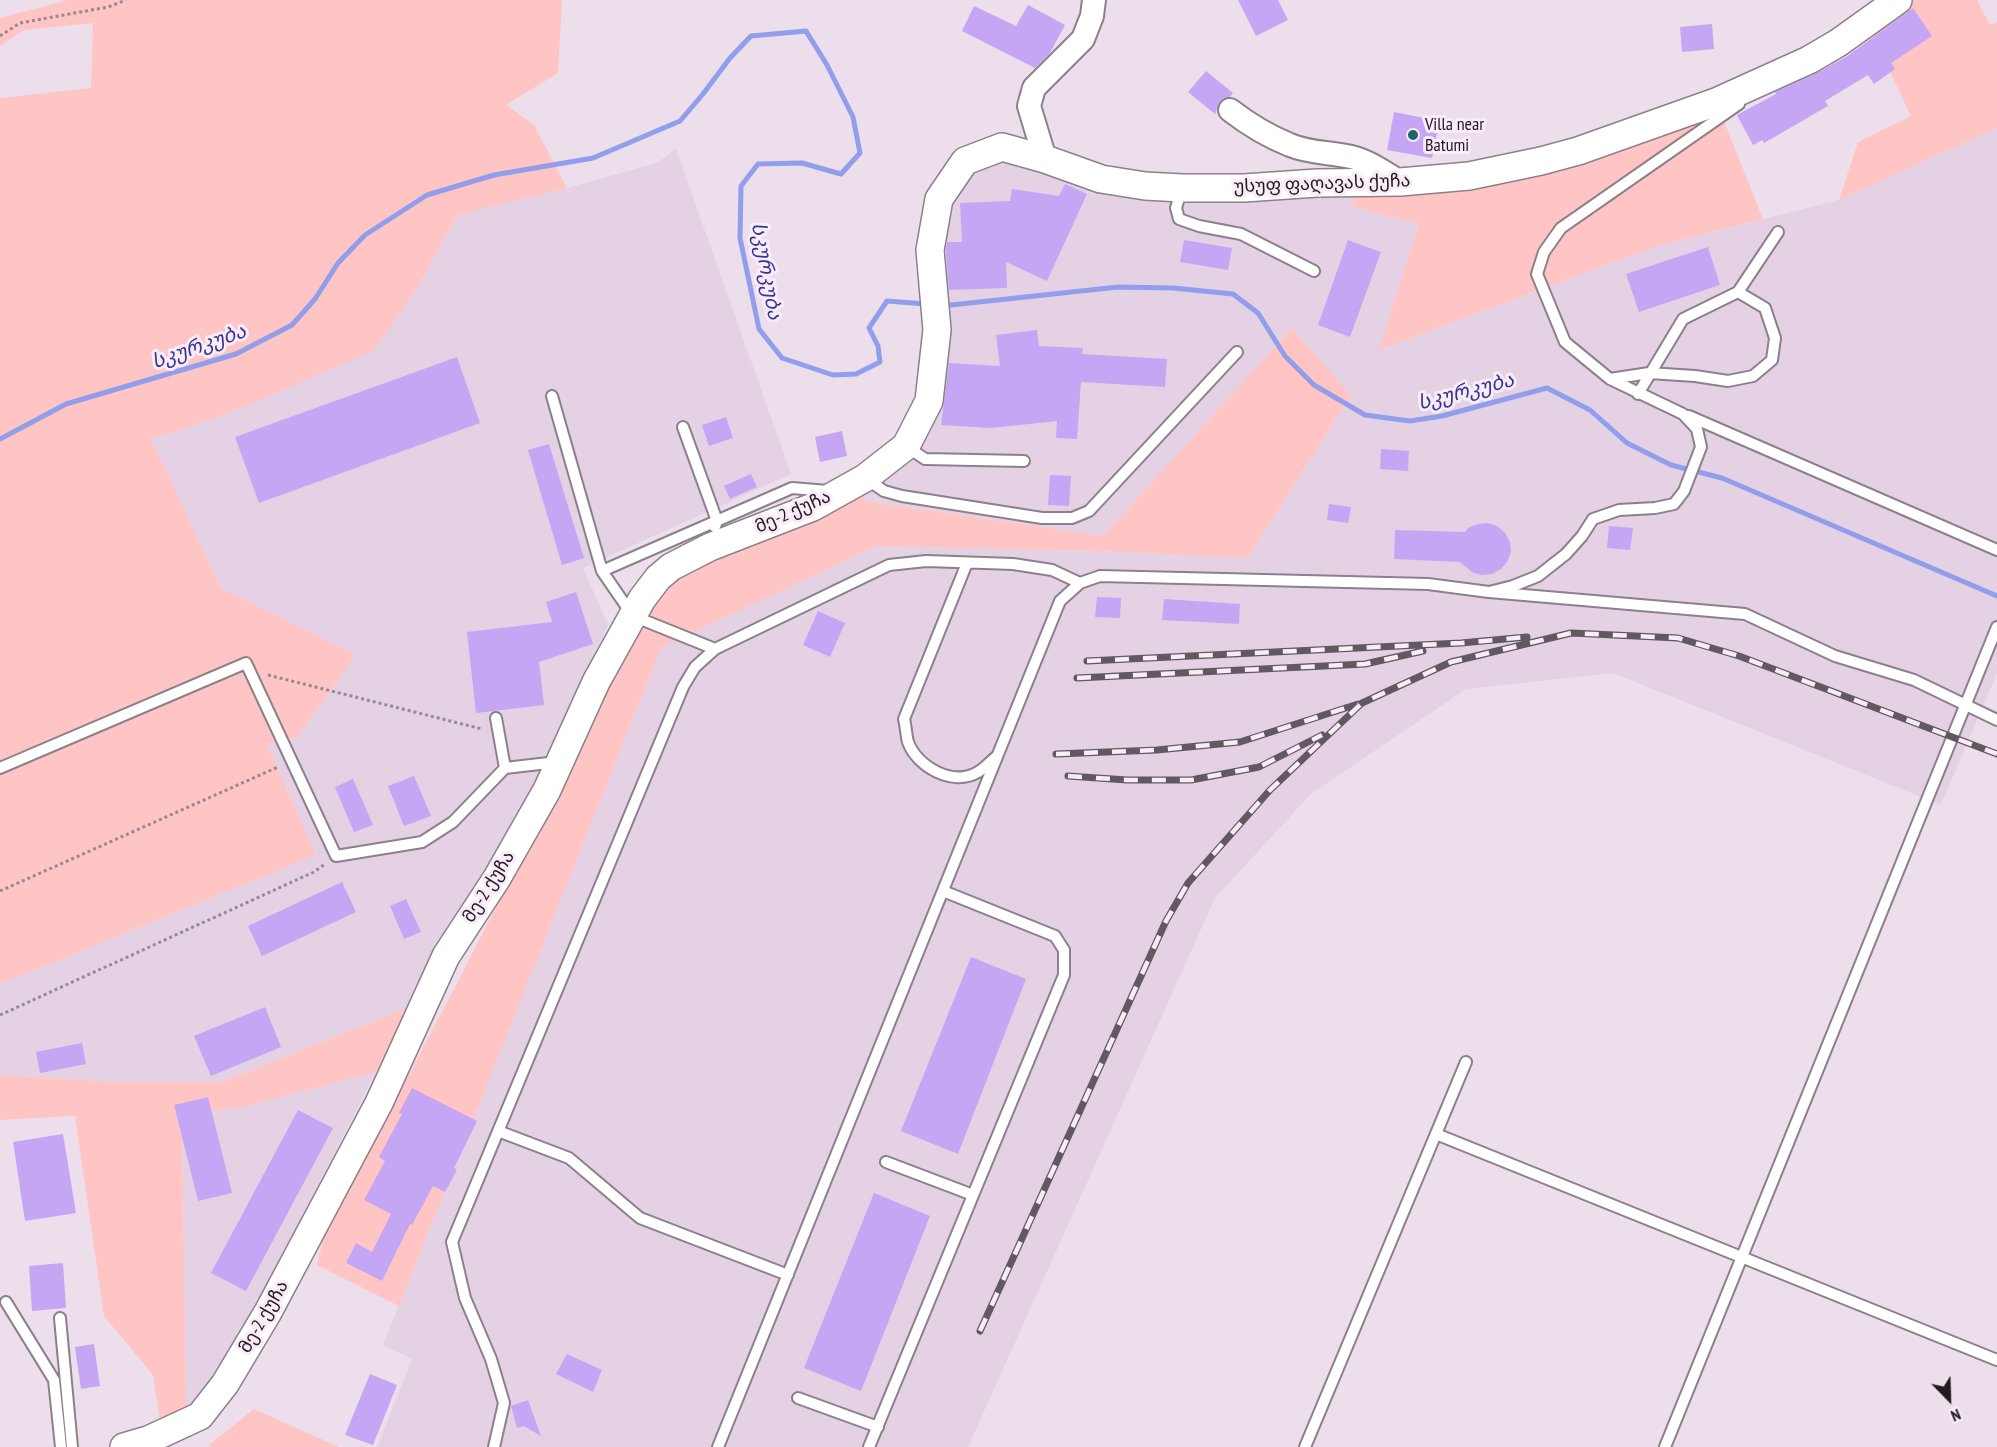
<!DOCTYPE html>
<html>
<head>
<meta charset="utf-8">
<style>
  body { margin:0 }
  #map { position:relative; width:1997px; height:1447px; overflow:hidden; background:#ecdeeb; font-family:"PT Sans Narrow",sans-serif }
  canvas { display:block }
  .north { position:absolute; left:1919px; top:1369px; width:60px; height:60px; -webkit-text-stroke:4px #f9ebf8; paint-order:stroke; rotate:157deg; font-size:16px; font-weight:700; line-height:24px; text-align:center; color:#1f1a1f }
  .north::after { content:''; display:block; margin:auto; width:21px; height:27px; background:#1f1a1f; clip-path:polygon(50% 0,100% 100%,50% 72%,0 100%) }
</style>
</head>
<body>
<div id="map">
<canvas width="1997" height="1447"></canvas>
<div class="north">N</div>
</div>
<script>
const g = document.querySelector('canvas').getContext('2d');
g.lineJoin = 'round';
function paint(path, color) { g.fillStyle = color; g.fill(path, 'evenodd'); }
function stroke(path, color, width, dash) { g.strokeStyle = color; g.lineWidth = width; g.lineCap = dash ? 'butt' : 'round'; g.setLineDash(dash || []); g.stroke(path); }
function label(font, color, halo, rows, align = 'center') {
  g.font = font + ' "PT Sans Narrow","Noto Sans Georgian",sans-serif'; g.lineWidth = 6; g.setLineDash([]); g.textBaseline = 'middle'; g.strokeStyle = halo; g.fillStyle = color; for (const [text, x, y, turn = 0] of rows) {
    g.save(); g.translate(x, y); g.rotate((+turn || 0) * Math.PI / 180); g.textAlign = isNaN(turn) ? turn : align; if (halo) g.strokeText(text, 0, 0); g.fillText(text, 0, 0); g.restore();
  }
}
const built = new Path2D(`
  M 1997,128 L 1997,673 L 1941,805 L 1613,673 L 1466,689 L 1311,794 L 1215,898 L 968,1447 L 377,1447 L 412,1359 L 383,1345 L 662,646 L 876,546 L 1101,551 L 1248,558 L 1351,395 L 1292,328 L 1103,536 L 864,501 L 865,478 L 929,401 L 939,199 L 1002,147 L 1101,179 L 1356,182 L 1353,207 L 1419,224 L 1380,350 L 1657,246 L 1839,200 Z
  M 676,149 L 791,474 L 583,568 L 608,625 L 539,779 L 504,843 L 415,986 L 409,1007 L 222,1082 L 116,1082 L 0,1075 L 0,984 L 316,855 L 267,744 L 296,738 L 356,655 L 221,588 L 151,438 L 174,432 L 239,409 L 418,287 L 457,215 L 567,188 L 657,163 Z
  M 376,1072 L 232,1352 L 206,1396 L 186,1406 L 182,1111 L 235,1109 Z`);
const green = new Path2D(`
  M 68,0 L 562,0 L 558,73 L 506,105 L 534,125 L 567,188 L 457,215 L 418,287 L 373,351 L 239,409 L 174,432 L 151,438 L 221,588 L 356,655 L 296,738 L 267,744 L 316,855 L 0,984 L 0,98 L 91,88 L 93,23 L 24,30 L 0,46 L 0,18 Z
  M 1898,0 L 1977,0 L 1990,25 L 1997,22 L 1997,128 L 1839,200 L 1858,142 L 1911,116 L 1867,23 Z
  M 1716,102 L 1763,219 L 1657,246 L 1379,350 L 1419,224 L 1353,207 L 1356,182 L 1433,180 Z
  M 1292,328 L 1351,395 L 1248,558 L 1101,551 L 876,546 L 685,636 L 633,616 L 658,578 L 865,478 L 864,501 L 1103,536 Z
  M 641,625 L 675,640 L 662,646 L 399,1306 L 317,1265 L 324,1235 L 454,989 Z
  M 409,1007 L 376,1072 L 235,1109 L 182,1112 L 186,1405 L 206,1396 L 161,1427 L 153,1375 L 104,1316 L 75,1116 L 0,1120 L 0,1075 L 116,1082 L 222,1082 Z
  M 254,1409 L 339,1447 L 209,1447 L 209,1445 Z`);
const stream = new Path2D(`
  M 942,305 L 951,305 L 1118,287 L 1173,288 L 1233,294 L 1258,313 L 1285,356 L 1314,385 L 1365,415 L 1410,421 L 1442,416 L 1547,388 L 1590,410 L 1627,443 L 1671,465 L 1722,478 L 1997,596
  M 0,439 L 66,404 L 236,354 L 292,325 L 315,299 L 338,263 L 365,235 L 427,195 L 494,175 L 593,158 L 680,121 L 703,94 L 730,58 L 751,36 L 806,31 L 827,65 L 853,117 L 860,153 L 841,174 L 802,163 L 758,164 L 741,186 L 740,238 L 759,329 L 782,358 L 833,375 L 856,374 L 880,362 L 878,346 L 869,328 L 887,301 L 926,304`);
const building = new Path2D(`
  M 1238,0 L 1278,0 L 1288,20 L 1256,36 Z
  M 1028,5 L 1065,25 L 1050,53 L 1035,68 L 962,31 L 974,6 L 1016,26 Z
  M 1913,8 L 1932,36 L 1891,63 L 1895,69 L 1874,84 L 1868,75 L 1825,101 L 1828,106 L 1764,143 L 1762,140 L 1753,145 L 1737,115 L 1776,94 L 1775,92 L 1815,74 L 1846,57 Z
  M 1712,24 L 1714,49 L 1682,52 L 1680,27 Z
  M 1206,71 L 1233,93 L 1230,97 L 1224,98 L 1220,101 L 1215,114 L 1188,92 Z
  M 1394,112 L 1439,121 L 1432,158 L 1387,150 Z
  M 1065,184 L 1087,194 L 1047,281 L 1006,262 L 1007,288 L 949,290 L 946,251 L 947,242 L 962,242 L 960,203 L 1010,201 L 1012,189 L 1059,196 Z
  M 1184,240 L 1232,248 L 1228,270 L 1180,262 Z
  M 1348,240 L 1381,252 L 1350,337 L 1318,325 Z
  M 1708,247 L 1720,285 L 1639,312 L 1626,274 Z
  M 1037,330 L 1039,346 L 1083,348 L 1082,354 L 1167,359 L 1165,387 L 1081,382 L 1077,439 L 1056,438 L 1057,421 L 991,428 L 941,425 L 949,363 L 1000,366 L 996,335 Z
  M 457,357 L 480,423 L 259,503 L 235,437 Z
  M 726,417 L 733,438 L 709,446 L 702,425 Z
  M 842,431 L 847,456 L 820,462 L 815,437 Z
  M 549,444 L 584,558 L 562,565 L 528,450 Z
  M 1381,449 L 1409,451 L 1408,471 L 1380,469 Z
  M 751,474 L 757,487 L 730,499 L 724,486 Z
  M 1050,475 L 1071,476 L 1069,506 L 1048,505 Z
  M 1329,504 L 1351,507 L 1348,523 L 1327,520 Z
  M 1488,523 L 1497,526 L 1505,533 L 1510,542 L 1511,552 L 1507,562 L 1501,569 L 1492,574 L 1481,575 L 1472,572 L 1460,562 L 1394,559 L 1395,530 L 1465,532 L 1468,528 L 1478,524 Z
  M 1609,526 L 1633,528 L 1630,550 L 1607,548 Z
  M 576,592 L 593,644 L 539,662 L 544,705 L 476,713 L 467,632 L 552,622 L 546,602 Z
  M 1097,597 L 1121,598 L 1120,618 L 1095,617 Z
  M 1164,599 L 1240,604 L 1239,624 L 1162,620 Z
  M 818,611 L 845,623 L 830,657 L 803,645 Z
  M 414,776 L 431,816 L 404,826 L 388,786 Z
  M 353,779 L 373,825 L 354,832 L 335,787 Z
  M 342,882 L 356,912 L 262,956 L 248,926 Z
  M 406,899 L 421,932 L 404,939 L 390,906 Z
  M 971,957 L 1026,979 L 958,1154 L 901,1131 Z
  M 265,1007 L 281,1047 L 211,1076 L 194,1036 Z
  M 82,1043 L 86,1064 L 40,1073 L 36,1052 Z
  M 412,1088 L 477,1121 L 454,1168 L 457,1170 L 445,1192 L 433,1186 L 412,1225 L 410,1224 L 382,1281 L 346,1263 L 356,1243 L 372,1252 L 391,1214 L 364,1200 L 385,1161 L 379,1157 L 402,1114 L 399,1113 Z
  M 208,1097 L 232,1193 L 198,1201 L 174,1105 Z
  M 298,1110 L 333,1128 L 246,1291 L 211,1273 Z
  M 63,1134 L 76,1213 L 25,1221 L 13,1142 Z
  M 874,1193 L 930,1216 L 861,1391 L 804,1368 Z
  M 63,1263 L 66,1308 L 32,1311 L 29,1266 Z
  M 94,1344 L 100,1386 L 81,1389 L 75,1347 Z
  M 567,1354 L 602,1370 L 593,1392 L 556,1374 Z
  M 370,1374 L 397,1385 L 373,1445 L 345,1435 Z
  M 528,1400 L 541,1436 L 524,1426 L 517,1428 L 511,1406 Z`);
const path = new Path2D(`
  M 0,36 L 20,23 L 108,7 L 126,0
  M 268,675 L 482,729
  M 0,891 L 278,767
  M 0,1015 L 314,872 L 325,864`);
const service = new Path2D(`
  M 1739,104 L 1561,228 L 1544,252 L 1537,274 L 1565,342 L 1610,379 L 1683,414 L 1697,429 L 1701,447 L 1684,491 L 1674,504 L 1655,508 L 1619,510 L 1593,519 L 1582,536 L 1566,554 L 1538,576 L 1513,586 L 1489,592 L 1745,614 L 1835,656 L 1914,680 L 1997,720
  M 1182,188 L 1176,208 L 1179,219 L 1199,226 L 1241,234 L 1314,271
  M 1610,379 L 1649,373 L 1695,376 L 1728,381 L 1753,376 L 1772,360 L 1775,338 L 1765,308 L 1738,292
  M 1638,394 L 1683,319 L 1738,292 L 1778,232
  M 552,396 L 602,571
  M 1689,416 L 1997,550
  M 683,427 L 717,521 L 715,527
  M 906,446 L 925,459 L 1024,461
  M 865,478 L 884,491 L 902,496 L 1042,518 L 1072,518 L 1089,511 L 1237,352
  M 828,491 L 792,488 L 602,571 L 633,616 L 715,649 L 889,565 L 926,561 L 1013,564 L 1052,570 L 1080,583
  M 967,563 L 904,719 C 906,726 906,735 908,742 C 917,767 953,787 978,772 C 984,769 990,762 996,757
  M 496,718 L 505,768
  M 0,768 L 246,663 L 336,856 L 422,842 L 453,822 L 505,768 L 557,762
  M 498,1131 L 569,1158 L 640,1218 L 788,1275
  M 1436,1134 L 1997,1360
  M 886,1162 L 973,1195
  M 6,1302 L 54,1380 L 61,1447
  M 60,1318 L 72,1447
  M 798,1398 L 878,1427
  M 494,1447 L 504,1403 L 491,1359 L 465,1298 L 452,1242 L 683,687 L 695,667 L 715,649
  M 718,1447 L 1060,601 L 1080,583 L 1100,576 L 1428,584 L 1489,592
  M 869,1447 L 1064,975 L 1064,950 L 1055,936 L 943,891
  M 1305,1447 L 1466,1062
  M 1665,1447 L 1997,627`);
const minor = new Path2D(`
  M 1230,110 C 1248,124 1270,137 1290,145 C 1311,154 1334,152 1355,158 C 1371,163 1386,173 1400,182
  M 1045,159 L 1029,106 L 1034,88 L 1083,39 L 1092,16 L 1094,0`);
const tertiary = new Path2D(`
  M 124,1447 L 148,1440 L 200,1416 L 225,1384 L 268,1312 L 379,1103 L 446,956 L 497,878 L 547,790 L 596,682 L 642,599 L 658,578 L 671,567 L 710,547 L 813,507 L 865,478 L 906,446 L 929,401 L 937,330 L 930,250 L 939,199 L 965,161 L 1002,147 L 1045,159 L 1101,179 L 1145,186 L 1182,188 L 1244,188 L 1317,183 L 1400,182 L 1469,176 L 1541,161 L 1578,151 L 1716,102 L 1809,60 L 1838,43 L 1898,0`);
const rail = new Path2D(`
  M 1087,661 L 1461,643 L 1527,637
  M 1077,678 L 1365,664 L 1423,651
  M 1056,754 L 1157,750 L 1240,742 L 1358,704
  M 1068,776 L 1127,780 L 1191,780 L 1259,767 L 1322,735
  M 980,1331 L 1166,921 L 1188,883 L 1270,790 L 1362,703 L 1451,662 L 1571,633 L 1678,638 L 1739,656 L 1997,754`);
const markers = [
  [1413,135,6,"#186669"]
];
const poiNames = [
  ["Villa near",1425,125],
  ["Batumi",1425,146]
];
const streetNames = [
  ["უსუფ ფაღავას ქუჩა",1322,184,-2],
  ["მე-2 ქუჩა",793,512,-24],
  ["მე-2 ქუჩა",489,887,-58],
  ["მე-2 ქუჩა",264,1317,-60]
];
const waterNames = [
  ["სკურკუბა",766,271,80],
  ["სკურკუბა",199,347,-19],
  ["სკურკუბა",1466,392,-14]
];
paint(built, '#e5d1e4');
paint(green, '#ffc5c5');
stroke(stream, '#919eeb', 5);
paint(building, '#c4a6f4');
stroke(service, '#8c808b', 14);
stroke(minor, '#8c808b', 26);
stroke(tertiary, '#8c808b', 30);
stroke(path, '#948a94', 3, [3, 3]);
stroke(service, '#fff', 10);
stroke(minor, '#fff', 22);
stroke(tertiary, '#fff', 27);
stroke(rail, '#615960', 7);
stroke(rail, '#f9ebf8', 4.5, [14]);
for (const [x, y, r, color] of markers) { const dot = new Path2D(); dot.arc(x, y, r, 0, 2 * Math.PI); g.fillStyle = color; g.fill(dot); stroke(dot, '#f9ebf8', 2); }
label('18px', '#1f1a1f', '#f9ebf8', poiNames, 'left');
label('18px', '#1f1a1f', '#f9ebf8', streetNames);
label('italic 20px', '#343790', '#f9ebf8', waterNames);
</script>
</body>
</html>
